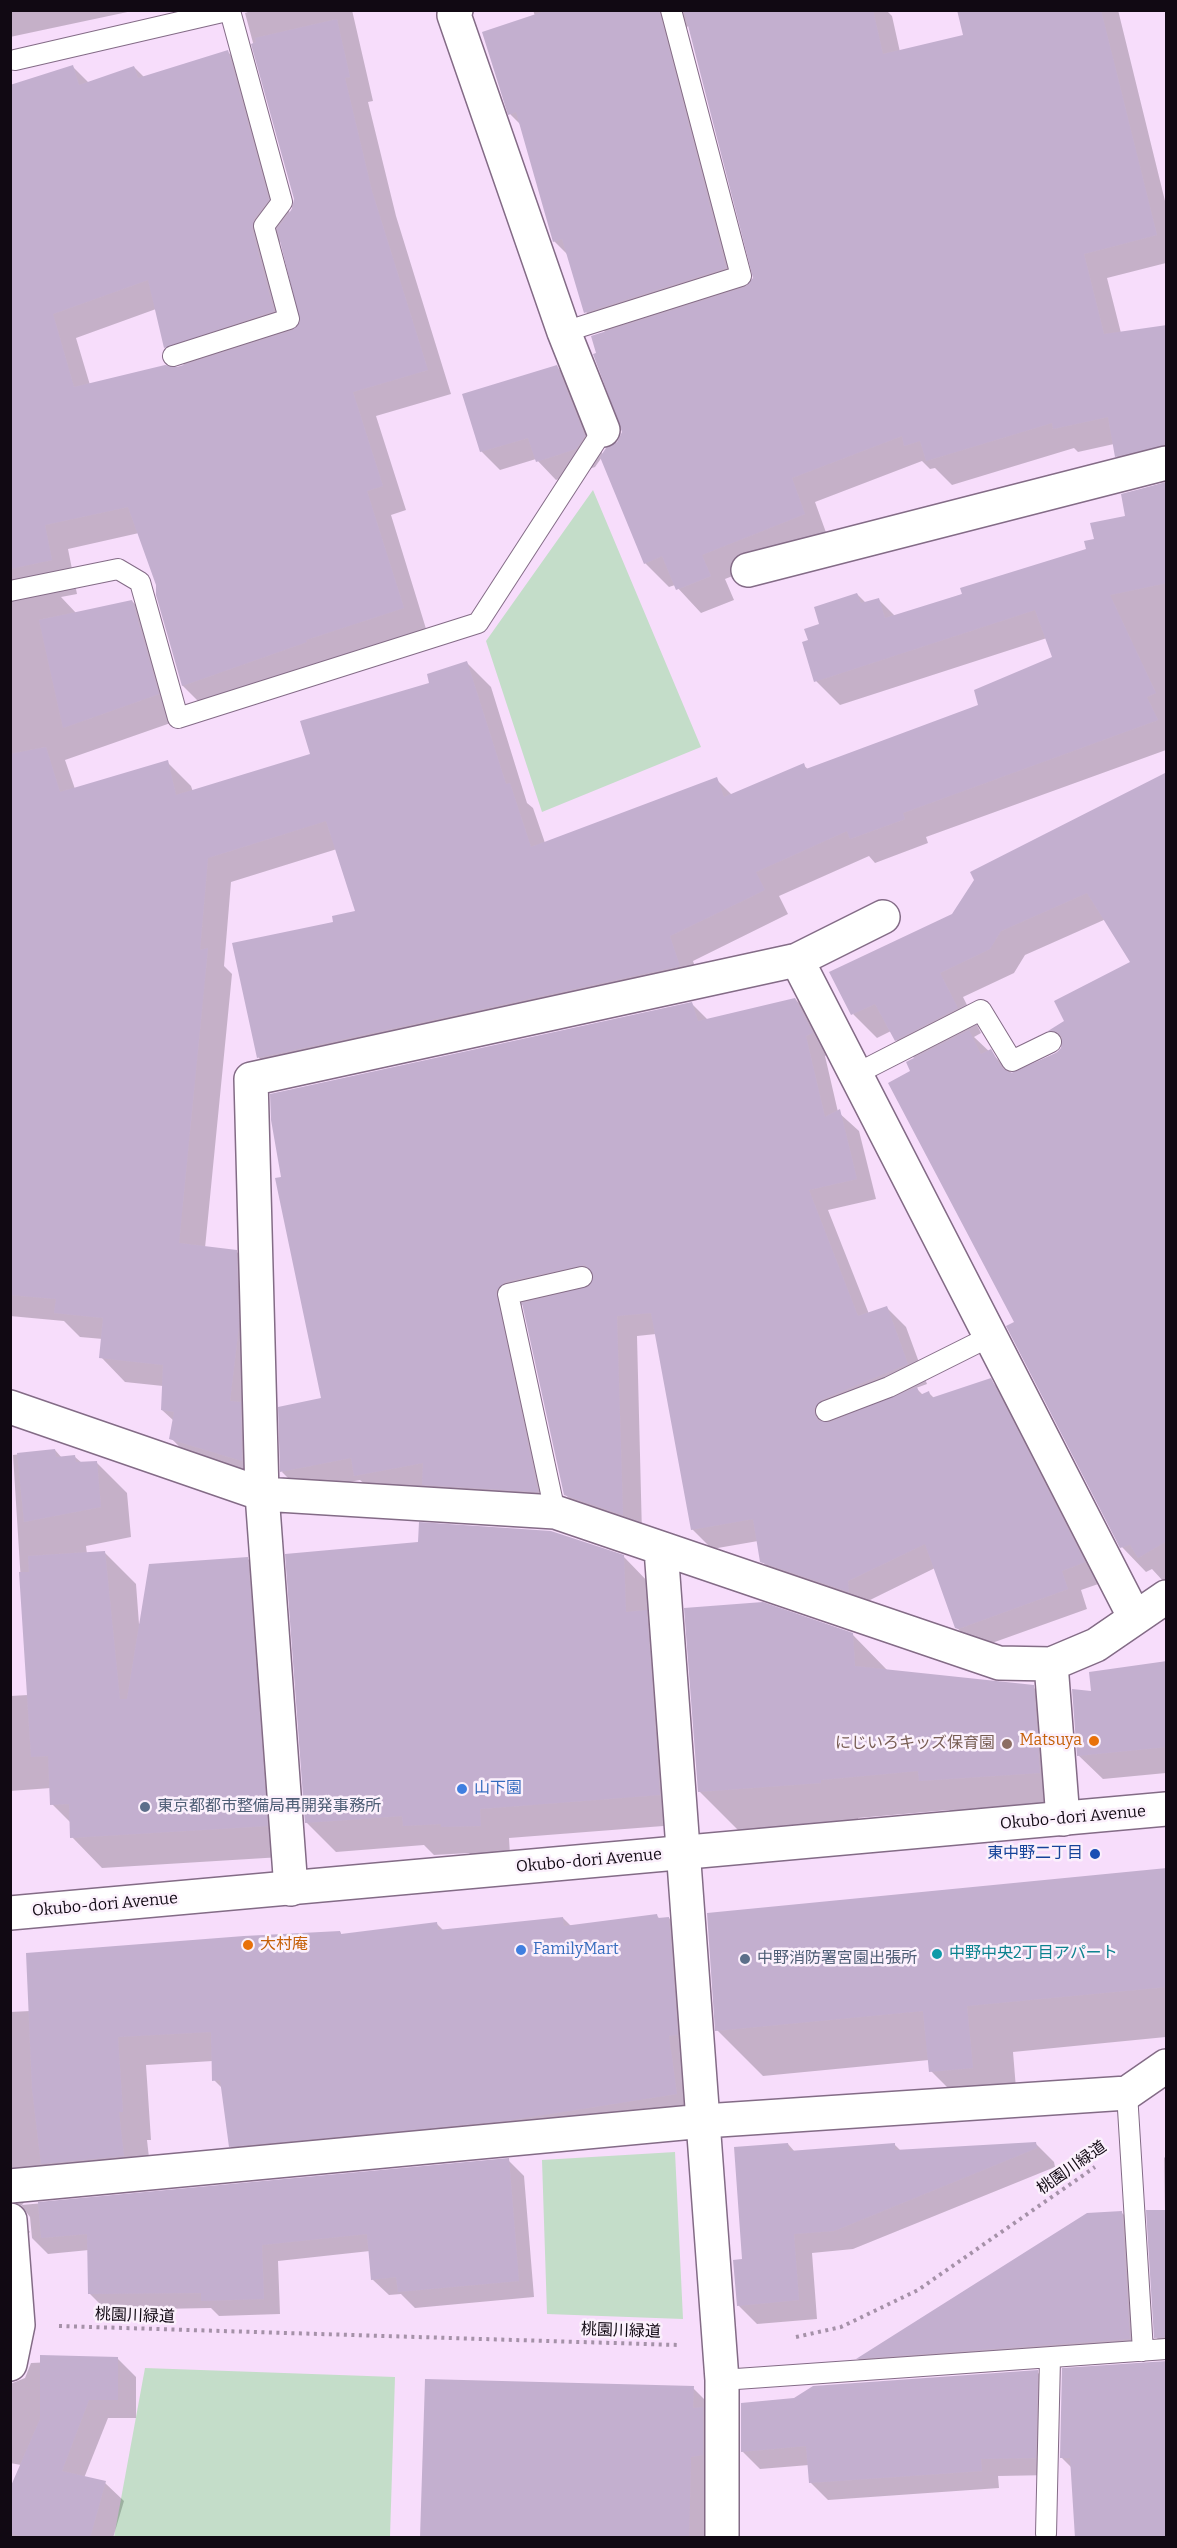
<!DOCTYPE html>
<html>
<head>
<meta charset="utf-8">
<style>
  body { margin:0 }
  #map { position:relative; width:1177px; height:2548px; overflow:hidden; background:#f7ddfb; font-family:Bitter,serif }
  canvas { display:block }
  .frame { position:absolute; inset:0; border:12px solid #110913; pointer-events:none }
</style>
</head>
<body>
<div id="map">
<canvas width="1177" height="2548"></canvas>
<div class="frame"></div>
</div>
<script>
const g = document.querySelector('canvas').getContext('2d');
g.lineJoin = 'round';
function paint(path, color) { g.fillStyle = color; g.fill(path, 'evenodd'); }
function stroke(path, color, width, dash) { g.strokeStyle = color; g.lineWidth = width; g.lineCap = dash ? 'butt' : 'round'; g.setLineDash(dash || []); g.stroke(path); }
function label(font, color, halo, rows, align = 'center') {
  g.font = font + ' Bitter,"Noto Sans JP",serif'; g.lineWidth = 5; g.setLineDash([]); g.textBaseline = 'middle'; g.strokeStyle = halo; g.fillStyle = color; for (const [text, x, y, turn = 0] of rows) {
    g.save(); g.translate(x, y); g.rotate((+turn || 0) * Math.PI / 180); g.textAlign = isNaN(turn) ? turn : align; if (halo) g.strokeText(text, 0, 0); g.fillText(text, 0, 0); g.restore();
  }
}
const green = new Path2D(`
  M 593,490 L 701,747 L 542,812 L 486,641 Z
  M 675,2152 L 683,2319 L 547,2314 L 542,2160 Z
  M 145,2368 L 395,2377 L 390,2537 L 114,2537 Z`);
const shadow = new Path2D(`
  M 10,10 L 137,10 L 10,37 Z
  M 254,10 L 352,10 L 373,101 L 368,102 L 396,216 L 451,394 L 376,416 L 406,510 L 391,515 L 427,632 L 207,710 L 183,686 L 157,594 L 158,585 L 139,533 L 68,549 L 77,594 L 61,597 L 77,614 L 132,601 L 156,626 L 182,719 L 65,760 L 75,789 L 167,762 L 191,786 L 193,792 L 311,755 L 467,663 L 491,687 L 527,803 L 533,808 L 545,843 L 716,779 L 732,795 L 803,765 L 809,770 L 980,706 L 1054,658 L 1047,638 L 840,705 L 816,681 L 810,641 L 821,625 L 857,594 L 866,603 L 878,599 L 896,617 L 1088,551 L 1096,540 L 1126,517 L 1123,495 L 1166,482 L 1166,750 L 926,837 L 928,843 L 875,863 L 869,856 L 779,896 L 788,914 L 693,961 L 703,990 L 283,1082 L 259,1058 L 233,944 L 335,923 L 357,912 L 337,849 L 231,882 L 224,966 L 232,974 L 205,1248 L 236,1251 L 260,1276 L 266,1484 L 195,1463 L 171,1438 L 174,1421 L 162,1410 L 163,1386 L 125,1382 L 101,1357 L 103,1339 L 80,1337 L 64,1321 L 10,1316 L 10,86 L 73,67 L 89,83 L 134,67 L 144,77 L 228,52 L 252,76 L 290,214 L 295,199 L 245,13 ZM 281,239 L 302,322 L 296,329 L 276,254 ZM 156,309 L 166,347 L 185,366 L 90,385 L 76,338 Z
  M 533,10 L 886,10 L 892,16 L 900,52 L 964,36 L 958,10 L 1118,10 L 1166,205 L 1166,263 L 1107,278 L 1121,333 L 1166,326 L 1166,475 L 1140,480 L 1116,456 L 1114,444 L 1078,452 L 1074,448 L 952,485 L 935,468 L 930,469 L 922,461 L 815,502 L 828,538 L 725,579 L 734,600 L 701,613 L 675,585 L 669,587 L 645,563 L 602,457 L 595,467 L 556,480 L 536,459 L 500,470 L 481,451 L 557,367 L 575,386 L 603,455 L 618,443 L 623,432 L 606,333 L 586,312 L 569,256 L 554,241 L 522,126 L 510,114 L 535,16 ZM 689,25 L 754,280 L 748,286 L 683,38 L 683,31 Z
  M 1166,774 L 1166,1579 L 1163,1581 L 1152,1569 L 1146,1572 L 1122,1547 L 1016,1322 L 912,1071 L 915,1059 L 896,1040 L 891,1031 L 877,1038 L 853,1014 L 953,915 ZM 1106,919 L 1132,962 L 1066,1021 L 1050,1031 L 1062,1043 L 1062,1050 L 1013,1074 L 974,1037 L 981,1033 L 963,997 L 1014,973 L 1025,955 Z
  M 795,999 L 815,1019 L 832,1053 L 825,1056 L 838,1112 L 859,1131 L 876,1199 L 828,1210 L 869,1314 L 886,1307 L 906,1327 L 927,1384 L 916,1388 L 923,1395 L 929,1393 L 934,1398 L 990,1380 L 1010,1400 L 1104,1582 L 1081,1590 L 1087,1609 L 978,1648 L 956,1627 L 935,1568 L 868,1601 L 782,1582 L 762,1561 L 758,1541 L 712,1549 L 692,1529 L 656,1334 L 637,1336 L 642,1534 L 585,1515 L 565,1494 L 524,1303 L 516,1311 L 557,1511 L 443,1504 L 424,1486 L 376,1495 L 360,1480 L 301,1491 L 282,1472 L 322,1399 L 692,1004 L 708,1020 Z
  M 55,1450 L 62,1458 L 75,1457 L 82,1463 L 96,1462 L 127,1493 L 131,1537 L 86,1546 L 87,1554 L 105,1553 L 136,1584 L 139,1624 L 247,1558 L 278,1589 L 298,1856 L 102,1868 L 72,1837 L 71,1823 L 52,1804 L 51,1788 L 10,1791 L 10,1696 L 28,1695 L 13,1455 Z
  M 419,1544 L 624,1557 L 653,1587 L 689,1824 L 509,1838 L 510,1855 L 472,1856 L 469,1853 L 434,1855 L 424,1845 L 336,1852 L 306,1822 Z
  M 852,1634 L 888,1671 L 1033,1687 L 1072,1725 L 1078,1811 L 959,1819 L 949,1810 L 858,1818 L 859,1821 L 738,1830 L 699,1791 Z
  M 1166,1662 L 1166,1773 L 1103,1779 L 1078,1755 L 1093,1693 Z
  M 1166,1869 L 1166,2037 L 1013,2052 L 1018,2113 L 977,2117 L 931,2071 L 929,2060 L 763,2076 L 717,2030 Z
  M 657,1916 L 660,1919 L 669,1918 L 697,1947 L 705,2122 L 258,2174 L 230,2146 L 222,2088 L 214,2080 L 213,2061 L 146,2065 L 151,2140 L 147,2140 L 152,2184 L 28,2198 L 22,2205 L 508,2160 L 524,2176 L 534,2297 L 415,2308 L 401,2294 L 389,2295 L 372,2279 L 370,2251 L 278,2261 L 280,2314 L 219,2316 L 211,2308 L 106,2310 L 90,2294 L 89,2250 L 48,2254 L 32,2238 L 30,2217 L 21,2205 L 19,2218 L 30,2232 L 21,2241 L 10,2271 L 10,2012 L 30,2011 L 340,1932 L 342,1935 L 437,1924 L 444,1931 L 563,1918 L 571,1926 Z
  M 1035,2143 L 1054,2162 L 1055,2167 L 853,2249 L 812,2253 L 817,2319 L 757,2324 L 739,2306 L 744,2261 L 788,2144 L 795,2152 L 894,2144 L 901,2151 Z
  M 1166,2156 L 1166,2348 L 1156,2337 L 1165,2211 L 1164,2158 Z
  M 1122,2213 L 1138,2229 L 1146,2355 L 874,2374 L 858,2359 L 1088,2214 Z
  M 118,2359 L 136,2377 L 136,2418 L 108,2418 L 84,2478 L 105,2483 L 124,2501 L 113,2538 L 10,2538 L 10,2498 L 21,2465 L 10,2463 L 10,2384 L 25,2378 L 31,2363 Z
  M 1166,2362 L 1072,2468 L 1061,2457 Z
  M 1037,2372 L 1055,2389 L 1053,2475 L 998,2476 L 999,2488 L 828,2500 L 810,2482 L 809,2465 L 760,2469 L 742,2451 Z
  M 693,2388 L 726,2421 L 723,2538 L 422,2538 Z`);
const building = new Path2D(`
  M 548,10 L 659,10 L 726,268 L 584,313 L 562,239 L 553,242 L 516,112 L 508,115 L 482,32 Z
  M 684,10 L 873,10 L 883,54 L 963,35 L 957,10 L 1101,10 L 1157,235 L 1084,254 L 1104,334 L 1167,325 L 1167,445 L 1115,457 L 1108,417 L 1053,429 L 1052,423 L 926,461 L 920,441 L 904,446 L 902,436 L 792,478 L 805,514 L 702,555 L 711,576 L 676,590 L 662,556 L 644,564 L 600,457 L 606,448 L 617,442 L 622,432 L 593,354 L 596,353 L 591,336 L 745,287 L 753,278 Z
  M 337,19 L 350,77 L 345,78 L 372,191 L 428,370 L 353,392 L 383,486 L 367,491 L 404,608 L 306,640 L 307,642 L 182,686 L 156,595 L 156,585 L 128,507 L 45,525 L 52,560 L 10,569 L 10,85 L 73,65 L 79,85 L 134,66 L 138,78 L 228,50 L 269,200 L 254,219 L 252,229 L 274,311 L 164,348 L 148,280 L 53,314 L 74,387 L 165,365 L 177,367 L 293,330 L 300,322 L 277,229 L 292,209 L 294,199 L 251,44 L 256,42 L 255,38 Z
  M 557,365 L 585,436 L 576,449 L 536,462 L 528,438 L 480,452 L 462,394 Z
  M 1167,482 L 1167,583 L 1110,595 L 1156,693 L 1147,697 L 1158,720 L 903,813 L 905,819 L 850,839 L 847,831 L 756,872 L 765,890 L 670,936 L 680,966 L 257,1058 L 232,943 L 333,922 L 332,916 L 355,911 L 326,821 L 208,858 L 200,950 L 208,948 L 179,1243 L 237,1250 L 239,1326 L 230,1401 L 241,1402 L 242,1461 L 169,1439 L 174,1412 L 161,1410 L 163,1365 L 99,1358 L 103,1318 L 54,1313 L 56,1299 L 10,1295 L 10,754 L 46,747 L 60,792 L 168,760 L 176,795 L 310,754 L 300,721 L 429,683 L 427,674 L 467,661 L 506,784 L 510,783 L 531,847 L 717,777 L 724,797 L 804,763 L 806,769 L 978,705 L 974,690 L 1052,657 L 1035,610 L 814,682 L 802,642 L 808,640 L 804,629 L 819,624 L 814,607 L 857,593 L 861,603 L 879,598 L 885,618 L 962,594 L 960,588 L 1086,549 L 1084,541 L 1094,539 L 1090,523 L 1125,516 L 1121,494 Z
  M 132,600 L 159,694 L 63,728 L 39,620 Z
  M 1167,772 L 1167,1541 L 1138,1558 L 1130,1545 L 1120,1548 L 1006,1326 L 1014,1322 L 888,1083 L 910,1071 L 906,1062 L 969,1030 L 981,1054 L 991,1049 L 1002,1068 L 1011,1073 L 1056,1053 L 1061,1048 L 1062,1037 L 1057,1032 L 1048,1031 L 1064,1021 L 1054,1001 L 1130,962 L 1087,893 L 1001,931 L 990,949 L 940,973 L 958,1008 L 895,1041 L 875,1004 L 851,1015 L 829,972 L 952,914 L 974,880 L 970,872 Z
  M 795,998 L 813,1033 L 806,1036 L 825,1117 L 840,1109 L 857,1179 L 809,1190 L 858,1316 L 887,1306 L 908,1364 L 821,1400 L 814,1409 L 815,1416 L 819,1421 L 830,1422 L 917,1387 L 920,1395 L 929,1391 L 931,1398 L 991,1378 L 1085,1562 L 1062,1571 L 1068,1589 L 958,1629 L 955,1628 L 925,1544 L 848,1581 L 849,1592 L 760,1562 L 753,1519 L 691,1530 L 651,1313 L 617,1316 L 623,1515 L 564,1495 L 522,1303 L 590,1286 L 593,1274 L 585,1265 L 505,1282 L 496,1291 L 538,1492 L 422,1485 L 423,1463 L 354,1476 L 351,1458 L 280,1472 L 278,1407 L 321,1398 L 275,1178 L 281,1177 L 271,1120 L 270,1094 L 692,1002 L 698,1021 Z
  M 55,1449 L 56,1457 L 75,1455 L 76,1462 L 97,1461 L 101,1507 L 24,1522 L 17,1453 Z
  M 419,1522 L 551,1531 L 624,1555 L 626,1612 L 647,1610 L 660,1795 L 480,1809 L 481,1826 L 441,1827 L 441,1824 L 403,1826 L 402,1816 L 305,1823 L 285,1554 L 418,1542 Z
  M 105,1551 L 120,1699 L 127,1699 L 149,1564 L 248,1557 L 268,1826 L 70,1838 L 69,1804 L 50,1805 L 48,1756 L 31,1757 L 19,1572 L 29,1572 L 28,1556 Z
  M 763,1602 L 853,1633 L 855,1666 L 1034,1685 L 1040,1773 L 919,1781 L 918,1771 L 821,1780 L 821,1783 L 698,1792 L 684,1608 Z
  M 1167,1661 L 1167,1747 L 1077,1756 L 1072,1689 L 1091,1691 L 1089,1672 Z
  M 1167,1868 L 1167,1987 L 967,2006 L 973,2068 L 929,2072 L 923,2011 L 715,2031 L 707,1913 Z
  M 657,1914 L 658,1918 L 669,1917 L 678,2035 L 669,2036 L 677,2094 L 506,2121 L 229,2147 L 220,2080 L 212,2081 L 211,2032 L 118,2037 L 123,2112 L 119,2112 L 124,2156 L 41,2164 L 32,2089 L 26,1953 L 244,1936 L 340,1931 L 341,1934 L 437,1922 L 438,1930 L 563,1917 L 564,1926 Z
  M 1036,2142 L 1037,2148 L 834,2231 L 794,2234 L 799,2300 L 737,2306 L 733,2260 L 742,2259 L 734,2147 L 788,2143 L 789,2151 L 895,2143 L 895,2150 Z
  M 509,2158 L 519,2281 L 398,2292 L 396,2277 L 371,2280 L 367,2234 L 262,2245 L 264,2299 L 201,2301 L 201,2293 L 88,2294 L 87,2234 L 41,2238 L 38,2202 Z
  M 1146,2210 L 1167,2210 L 1167,2337 L 1154,2338 Z
  M 1122,2211 L 1130,2339 L 856,2359 L 1087,2213 Z
  M 40,2355 L 118,2357 L 118,2400 L 89,2400 L 62,2471 L 106,2481 L 90,2538 L 26,2538 L 10,2533 L 10,2488 L 40,2419 Z
  M 1167,2361 L 1167,2538 L 1075,2538 L 1070,2458 L 1060,2458 L 1062,2368 Z
  M 1038,2370 L 1036,2458 L 981,2459 L 982,2471 L 809,2483 L 806,2446 L 741,2452 L 741,2403 L 794,2398 L 813,2386 Z
  M 425,2379 L 694,2386 L 693,2408 L 703,2407 L 703,2455 L 691,2457 L 689,2538 L 420,2538 Z`);
const path = new Path2D(`
  M 59,2326 L 678,2345
  M 796,2337 L 841,2327 L 918,2290 L 1095,2167`);
const lane = new Path2D(`
  M 15,60 L 231,10
  M 564,332 L 741,276 L 671,10
  M 173,356 L 289,319 L 264,226 L 282,202 L 230,11
  M 10,591 L 118,569 L 140,582 L 178,718 L 478,623 L 603,430
  M 856,1074 L 981,1010 L 1012,1061 L 1051,1042
  M 826,1411 L 889,1387 L 991,1336
  M 555,1512 L 508,1294 L 582,1277
  M 1127,2093 L 1143,2351
  M 722,2380 L 1166,2349
  M 1046,2534 L 1050,2358`);
const street = new Path2D(`
  M 456,10 L 454,15 L 564,332 L 603,430
  M 748,570 L 1166,463
  M 797,960 L 1135,1618
  M 10,1407 L 262,1494 L 555,1512 L 999,1663 L 1051,1664 L 1096,1645 L 1166,1597
  M 661,1549 L 722,2380 L 722,2538
  M 1051,1664 L 1063,1819
  M 291,1889 L 262,1494 L 251,1079 L 797,960 L 883,917
  M 10,2186 L 704,2121 L 1127,2093 L 1166,2066
  M 10,2220 L 18,2325 L 10,2364`);
const secondary = new Path2D(`
  M 10,1913 L 1166,1809`);
const markers = [
  [1094,1741,6,"#e8710a"],
  [1007,1744,6,"#8d6e63"],
  [462,1789,6,"#3f7fe0"],
  [145,1807,6,"#5c6f8a"],
  [1095,1854,6,"#1a4fb4"],
  [248,1945,6,"#e8710a"],
  [521,1950,6,"#3f7fe0"],
  [937,1954,6,"#0f9aa8"],
  [745,1959,6,"#5c6f8a"]
];
const foodNames = [
  ["Matsuya",1082,1741],
  ["大村庵",260,1945,"left"]
];
const educationNames = [
  ["にじいろキッズ保育園",995,1744]
];
const shopNames = [
  ["山下園",474,1789],
  ["FamilyMart",533,1950]
];
const serviceNames = [
  ["東京都都市整備局再開発事務所",157,1807],
  ["中野消防署宮園出張所",757,1959]
];
const streetNames = [
  ["Okubo-dori Avenue",1073,1818,-5],
  ["Okubo-dori Avenue",589,1861,-5],
  ["Okubo-dori Avenue",105,1905,-5],
  ["桃園川緑道",1072,2168,-35],
  ["桃園川緑道",135,2316,2],
  ["桃園川緑道",621,2331,2]
];
const transitNames = [
  ["東中野二丁目",1083,1854]
];
const cultureNames = [
  ["中野中央2丁目アパート",949,1954]
];
paint(green, '#c4ddc9');
paint(shadow, '#0003');
paint(building, '#c3afcf');
stroke(lane, '#836b86', 22);
stroke(street, '#836b86', 36);
stroke(secondary, '#836b86', 36);
stroke(path, '#a591a8', 4, [3, 4.5]);
stroke(lane, '#fff', 20);
stroke(street, '#fff', 33);
stroke(secondary, '#fff', 33);
for (const [x, y, r, color] of markers) { const dot = new Path2D(); dot.arc(x, y, r, 0, 2 * Math.PI); g.fillStyle = color; g.fill(dot); stroke(dot, '#fbf0fc', 2); }
label('16px', '#c56008', '#fbf0fc', foodNames, 'right');
label('16px', '#785e54', '#fbf0fc', educationNames, 'right');
label('16px', '#366cbe', '#fbf0fc', shopNames, 'left');
label('16px', '#4e5e75', '#fbf0fc', serviceNames, 'left');
label('16px', '#110913', '#fbf0fc', streetNames);
label('16px', '#164399', '#fbf0fc', transitNames, 'right');
label('16px', '#0d838f', '#fbf0fc', cultureNames, 'left');
</script>
</body>
</html>
